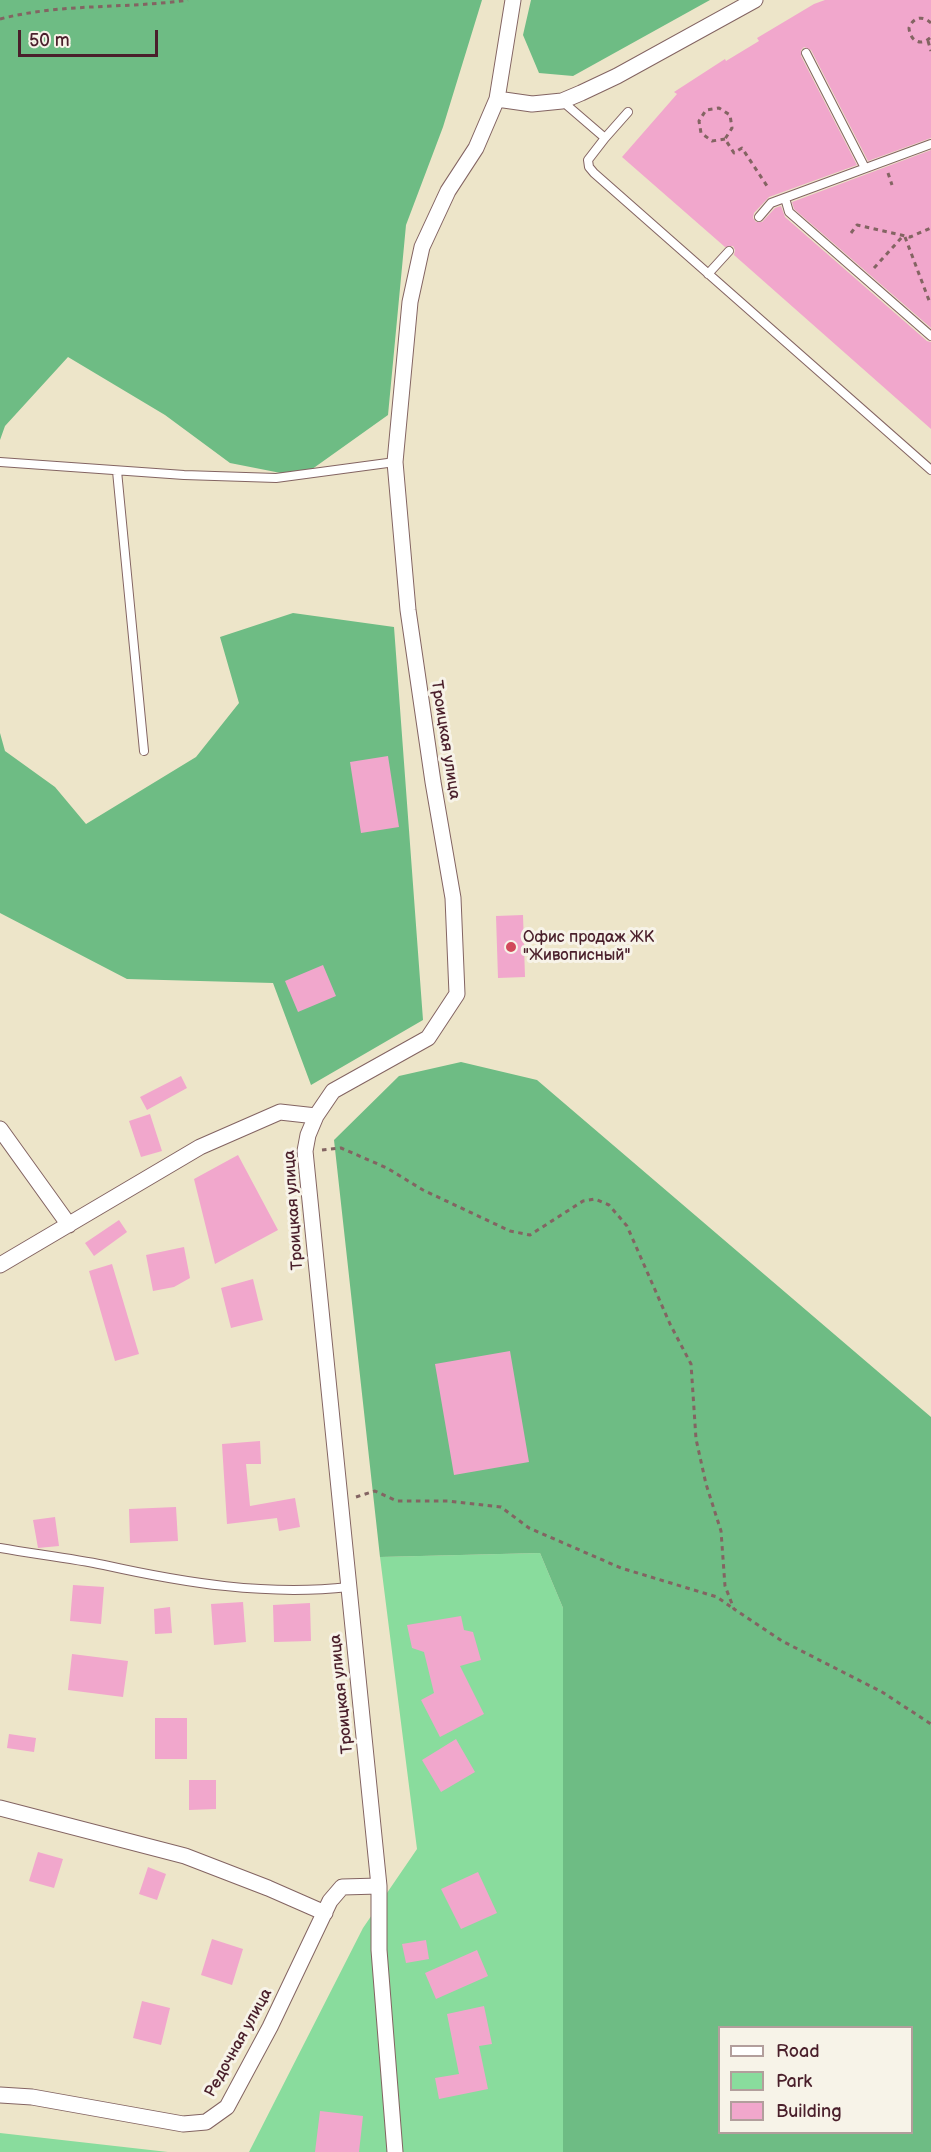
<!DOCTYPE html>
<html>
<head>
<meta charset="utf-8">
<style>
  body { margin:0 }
  #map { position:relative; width:931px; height:2152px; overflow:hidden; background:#ede5c9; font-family:"Balsamiq Sans",sans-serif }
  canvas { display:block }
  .legend { position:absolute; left:718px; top:2026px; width:195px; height:108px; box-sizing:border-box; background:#f7f3e8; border:2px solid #b29e9c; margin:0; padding:8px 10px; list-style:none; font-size:18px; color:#4a1f2b }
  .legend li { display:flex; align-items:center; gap:12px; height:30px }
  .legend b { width:30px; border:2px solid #b29e9c }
  .scale { position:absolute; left:18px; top:30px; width:140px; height:27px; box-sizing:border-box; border:3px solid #4a1f2b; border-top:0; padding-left:8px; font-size:18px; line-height:21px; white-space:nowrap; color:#4a1f2b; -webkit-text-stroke:4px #f7f3e8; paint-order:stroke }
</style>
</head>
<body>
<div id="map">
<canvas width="931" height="2152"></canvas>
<ul class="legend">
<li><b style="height:8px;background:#fff"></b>Road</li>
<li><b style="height:16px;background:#89dc9d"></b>Park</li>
<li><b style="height:16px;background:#f1a7cc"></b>Building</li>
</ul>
<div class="scale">50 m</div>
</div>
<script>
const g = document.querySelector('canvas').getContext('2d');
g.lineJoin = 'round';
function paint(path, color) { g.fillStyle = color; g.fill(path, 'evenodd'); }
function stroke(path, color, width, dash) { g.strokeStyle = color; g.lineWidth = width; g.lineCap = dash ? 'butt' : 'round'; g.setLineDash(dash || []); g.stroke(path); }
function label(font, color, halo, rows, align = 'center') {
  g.font = font + ' "Balsamiq Sans",sans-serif'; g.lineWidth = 6; g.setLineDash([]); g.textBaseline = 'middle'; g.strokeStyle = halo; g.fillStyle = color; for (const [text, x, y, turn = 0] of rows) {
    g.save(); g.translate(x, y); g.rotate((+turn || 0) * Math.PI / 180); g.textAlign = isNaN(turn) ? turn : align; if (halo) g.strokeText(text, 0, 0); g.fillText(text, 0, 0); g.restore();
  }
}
const green = new Path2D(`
  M 540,1553 L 563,1608 L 563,2152 L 249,2152 L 363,1928 L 417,1849 L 380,1557 Z
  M 0,2133 L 168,2152 L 0,2152 Z`);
const forest = new Path2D(`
  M 0,0 L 482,0 L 443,127 L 406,225 L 388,415 L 301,477 L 230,463 L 165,415 L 68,357 L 5,426 L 0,440 Z
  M 531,0 L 710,0 L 573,76 L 539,73 L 523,35 Z
  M 293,613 L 394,627 L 423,1020 L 311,1085 L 273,983 L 127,979 L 0,913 L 0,733 L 5,751 L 55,787 L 86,824 L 196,757 L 239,703 L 220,637 Z
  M 461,1062 L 537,1080 L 931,1417 L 931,2152 L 563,2152 L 563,1608 L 540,1553 L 380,1557 L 334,1140 L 399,1076 ZM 720,2028 L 912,2028 L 912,2132 L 720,2132 Z`);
const building = new Path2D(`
  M 825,0 L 931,0 L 931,138 L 868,161 L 811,50 L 804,47 L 801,50 L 801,56 L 857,165 L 769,197 L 754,213 L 753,218 L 756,222 L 762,222 L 775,208 L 781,206 L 785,217 L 927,341 L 931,342 L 931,429 L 734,255 L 735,250 L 733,246 L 725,247 L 622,157 L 677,94 L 674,92 L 725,59 L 726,61 L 759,41 L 757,38 L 814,4 Z
  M 931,150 L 931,328 L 794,209 L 792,202 Z
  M 388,756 L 399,827 L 361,833 L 350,762 Z
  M 523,915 L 525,977 L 498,978 L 496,916 Z
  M 323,965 L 336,996 L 298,1012 L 285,981 Z
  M 181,1076 L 187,1088 L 147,1110 L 140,1097 Z
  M 150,1114 L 162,1151 L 141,1157 L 129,1121 Z
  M 238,1155 L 278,1230 L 215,1264 L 194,1179 Z
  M 119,1220 L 127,1232 L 94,1256 L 85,1243 Z
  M 184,1247 L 190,1278 L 174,1287 L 153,1291 L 146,1255 Z
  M 112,1264 L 139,1354 L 115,1361 L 89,1271 Z
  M 253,1279 L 263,1320 L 231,1328 L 221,1288 Z
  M 510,1351 L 529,1462 L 454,1475 L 435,1364 Z
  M 260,1441 L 261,1464 L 246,1464 L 250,1506 L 295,1498 L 300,1527 L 279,1531 L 277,1518 L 227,1524 L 222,1444 Z
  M 176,1507 L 178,1541 L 130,1543 L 129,1509 Z
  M 55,1517 L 59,1546 L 38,1548 L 33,1520 Z
  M 73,1585 L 104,1587 L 101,1624 L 70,1621 Z
  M 243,1602 L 246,1642 L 214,1645 L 211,1604 Z
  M 310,1603 L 311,1641 L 274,1642 L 273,1605 Z
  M 170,1607 L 172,1633 L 155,1634 L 154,1609 Z
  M 461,1616 L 464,1630 L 473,1632 L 481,1660 L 460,1666 L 484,1714 L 440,1737 L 421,1700 L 434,1693 L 424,1652 L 412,1648 L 407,1625 Z
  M 72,1654 L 128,1661 L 123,1697 L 68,1690 Z
  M 155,1718 L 187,1718 L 187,1759 L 155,1759 Z
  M 9,1734 L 36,1738 L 34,1752 L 7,1748 Z
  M 456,1739 L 475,1772 L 441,1792 L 422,1760 Z
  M 189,1780 L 216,1780 L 216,1809 L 189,1810 Z
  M 38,1852 L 63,1859 L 54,1888 L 29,1881 Z
  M 148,1867 L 166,1874 L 157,1900 L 139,1894 Z
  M 478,1872 L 497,1913 L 461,1929 L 441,1889 Z
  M 212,1939 L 243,1949 L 232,1985 L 201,1975 Z
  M 426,1940 L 429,1959 L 406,1963 L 402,1944 Z
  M 477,1950 L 488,1976 L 436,1999 L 425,1973 Z
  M 142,2001 L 170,2008 L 161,2045 L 133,2038 Z
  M 484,2006 L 492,2044 L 479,2046 L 488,2089 L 439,2099 L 435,2078 L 459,2074 L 447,2014 Z
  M 320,2111 L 363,2116 L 359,2152 L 315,2152 Z`);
const path = new Path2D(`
  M 0,19 C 61,3 126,9 188,0
  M 931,23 C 923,15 913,17 909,28 C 910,41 921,47 931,37
  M 928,41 L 931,51
  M 725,139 L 712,141 L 701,133 L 699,121 L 706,110 L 719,108 L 730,115 L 732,128 L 725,139 L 734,153 L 742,148 L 769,189
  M 888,173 L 892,185
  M 851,233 L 857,225 L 910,237 L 931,228
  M 905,237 L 930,303
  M 874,268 L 903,236
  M 322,1150 L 341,1148 L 387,1168 L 423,1190 L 510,1231 L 530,1235 L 583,1201 L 595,1199 L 609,1205 L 627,1226 L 670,1324 L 691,1364 L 696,1439 L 706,1484 L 721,1531 L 725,1586 L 734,1609 L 782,1641 L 882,1692 L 931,1724
  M 356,1497 L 375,1491 L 397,1501 L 448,1501 L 501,1507 L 529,1528 L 621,1568 L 717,1597 L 734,1609`);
const service = new Path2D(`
  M 806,53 L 865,168
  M 562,101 L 605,138 L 588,160 L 589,167 L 594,173 L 931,470
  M 605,138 L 628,112
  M 785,198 L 789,212 L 931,336
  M 759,217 L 771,203 L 931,144
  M 708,274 L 729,251
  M 0,462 L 184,475 L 276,478 L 395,462
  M 117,471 L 144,751
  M 0,1548 C 34,1554 70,1558 104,1565 C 185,1583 266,1596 349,1587`);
const minor = new Path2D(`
  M 497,99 L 532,104 L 562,101 L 581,93 L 617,76 L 755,0
  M 0,1129 L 69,1225
  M 0,1265 L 200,1147 L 280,1112 L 316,1116
  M 0,1808 L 185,1856 L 268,1888 L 325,1913
  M 0,2095 L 32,2097 L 183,2124 L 206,2122 L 227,2107 L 270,2027 L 330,1901 L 342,1887 L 379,1886
  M 395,2152 L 379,1950 L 379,1886 L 305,1151 L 308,1135 L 316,1116 L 333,1091 L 428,1038 L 457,994 L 453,898 L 433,782 L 408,610 L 395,462 L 410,302 L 422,247 L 448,191 L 476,148 L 497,99 L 513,0`);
const markers = [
  [511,947,6,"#d1495b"]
];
const streetNames = [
  ["Троицкая улица",445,740,81],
  ["Троицкая улица",294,1210,-94],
  ["Троицкая улица",342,1694,-96],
  ["Редочная улица",239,2043,-61]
];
const poiNames = [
  ["Офис продаж ЖК",523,938],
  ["\"Живописный\"",523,956]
];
paint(green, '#89dc9d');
paint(forest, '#6ebc84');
paint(building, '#f1a7cc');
stroke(service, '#836462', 10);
stroke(minor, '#836462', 17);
stroke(path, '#836462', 3, [4.5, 4.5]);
stroke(service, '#fff', 8);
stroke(minor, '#fff', 15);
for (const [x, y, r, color] of markers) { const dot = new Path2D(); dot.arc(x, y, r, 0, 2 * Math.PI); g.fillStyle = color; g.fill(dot); stroke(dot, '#f7f3e8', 2); }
label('16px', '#4a1f2b', '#f7f3e8', streetNames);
label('16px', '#4a1f2b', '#f7f3e8', poiNames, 'left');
</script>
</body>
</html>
